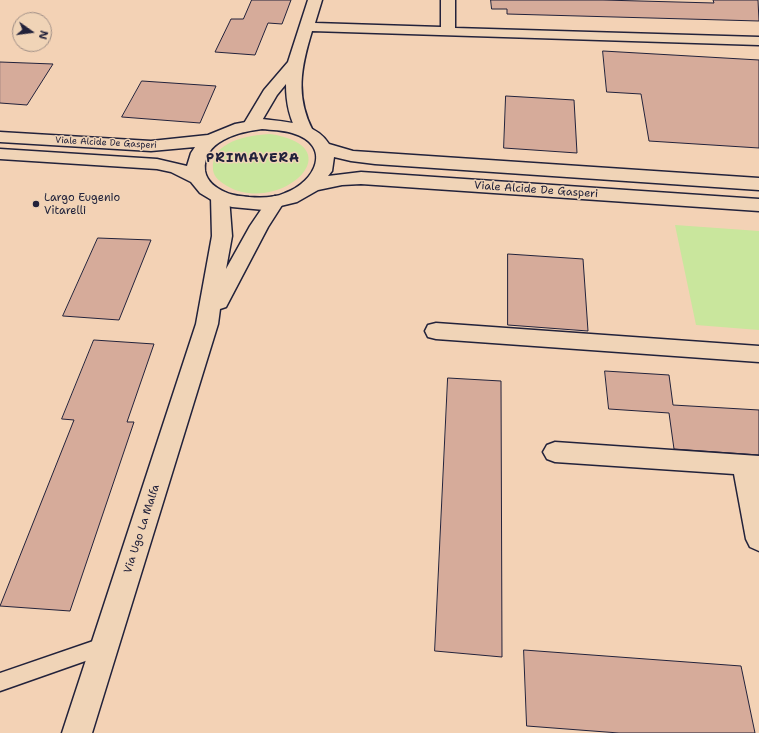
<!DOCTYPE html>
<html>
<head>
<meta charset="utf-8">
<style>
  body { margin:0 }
  #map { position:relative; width:759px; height:733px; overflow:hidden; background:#f3d2b5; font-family:"Shantell Sans",sans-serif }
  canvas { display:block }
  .north { position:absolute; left:12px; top:12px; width:40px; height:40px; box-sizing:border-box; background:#f0d4b7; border:1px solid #9e8d85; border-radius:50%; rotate:104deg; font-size:11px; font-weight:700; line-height:16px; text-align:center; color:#22223b }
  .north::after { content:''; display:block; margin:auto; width:14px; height:18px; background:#22223b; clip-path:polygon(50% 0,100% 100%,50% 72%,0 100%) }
</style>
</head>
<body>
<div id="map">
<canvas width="759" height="733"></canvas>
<div class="north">N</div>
</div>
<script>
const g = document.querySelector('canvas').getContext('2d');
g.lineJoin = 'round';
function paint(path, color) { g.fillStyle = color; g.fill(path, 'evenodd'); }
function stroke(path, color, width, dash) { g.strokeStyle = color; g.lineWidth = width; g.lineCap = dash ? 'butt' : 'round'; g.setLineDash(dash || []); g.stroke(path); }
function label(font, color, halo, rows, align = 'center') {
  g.font = font + ' "Shantell Sans",sans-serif'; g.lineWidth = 3; g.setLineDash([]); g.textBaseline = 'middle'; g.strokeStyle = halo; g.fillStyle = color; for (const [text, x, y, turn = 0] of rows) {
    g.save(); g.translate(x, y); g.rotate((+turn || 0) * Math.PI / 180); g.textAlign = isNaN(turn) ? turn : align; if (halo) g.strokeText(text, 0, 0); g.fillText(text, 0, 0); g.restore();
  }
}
const green = new Path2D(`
  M 270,134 C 356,147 279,216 227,186 C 221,182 214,178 213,170 C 210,141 249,135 270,134 Z
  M 675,225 L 759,231 L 759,330 L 696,325 Z`);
const building = new Path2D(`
  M 252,0 L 291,0 L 282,24 L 268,23 L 255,55 L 215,52 L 231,19 L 243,19 Z
  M 491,0 L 603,0 L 714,3 L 713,0 L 758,0 L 759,21 L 507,14 L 507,9 L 492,9 Z
  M 603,51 L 759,60 L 759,148 L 649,141 L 641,94 L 607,92 Z
  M 0,62 L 53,64 L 27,105 L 0,103 Z
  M 142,81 L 216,86 L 200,123 L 122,117 Z
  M 506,96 L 574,100 L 577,153 L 504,148 Z
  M 98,238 L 151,240 L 119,320 L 63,316 Z
  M 508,254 L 583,259 L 588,331 L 508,325 Z
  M 94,340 L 154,344 L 127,422 L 134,422 L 70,611 L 0,606 L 74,420 L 62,419 Z
  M 605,371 L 669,375 L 673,405 L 759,410 L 759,455 L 674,449 L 669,413 L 609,409 Z
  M 448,378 L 501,381 L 502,657 L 435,651 Z
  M 524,650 L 741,666 L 755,733 L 619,733 L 527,726 Z`);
const service = new Path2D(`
  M 105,637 L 111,640 L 114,646 L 111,652 L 0,691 L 0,673 Z`);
const minor = new Path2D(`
  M 308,0 L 322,0 L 315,23 L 441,27 L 441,0 L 455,0 L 455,28 L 759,37 L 759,45 L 312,31 C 301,67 295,96 313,131 L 311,135 L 305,136 L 299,135 C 289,119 286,102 286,84 L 277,95 L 257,129 L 251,130 L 245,129 L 243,125 L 264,90 L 288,62 Z
  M 220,191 L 226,193 L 229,197 L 232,236 L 226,269 L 250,226 L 269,198 L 275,196 L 281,198 L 284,202 L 268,227 L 226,307 L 220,309 L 218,324 L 92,733 L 62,733 L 196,324 L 212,236 L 211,197 L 214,193 Z
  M 436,323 L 759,346 L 759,362 L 436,339 L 428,337 L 425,331 L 428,325 Z
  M 555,442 L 759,456 L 759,551 L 750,547 L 746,539 L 734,474 L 555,462 L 547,459 L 543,452 L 547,445 Z`);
const tertiary = new Path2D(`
  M 262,119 C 285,122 316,122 329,144 L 353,151 L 759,178 L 759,190 L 375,164 L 351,161 L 334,157 L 332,171 L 328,176 L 361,172 L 759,199 L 759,211 L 361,184 L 342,185 L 318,190 L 297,202 L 264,210 L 232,207 L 215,202 L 200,193 L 191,182 L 171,172 L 157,169 L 0,159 L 0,149 L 157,159 L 187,166 L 191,153 L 195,147 L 151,151 L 0,142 L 0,132 L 151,141 L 208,135 L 235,124 ZM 262,129 C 272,130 283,130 292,133 C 333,145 316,182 285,193 C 274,198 261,198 249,197 C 241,196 233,196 225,192 C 216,188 207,182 205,171 C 202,141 238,132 262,129 Z`);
const markers = [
  [36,204,4,"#22223b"]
];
const farStreetnames = [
  ["Viale Alcide De Gasperi",106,143,3]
];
const streetNames = [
  ["Viale Alcide De Gasperi",536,190,4],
  ["Via Ugo La Malfa",142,529,-72]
];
const poiNames = [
  ["Largo Eugenio",44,198],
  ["Vitarelli",44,211]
];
const farDistrictnames = [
  ["PRIMAVERA",253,159]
];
paint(green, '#c9e69d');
paint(building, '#d6ab9a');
stroke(building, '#22223b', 1);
stroke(service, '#22223b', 3);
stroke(minor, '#22223b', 3);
stroke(tertiary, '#22223b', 3);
paint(service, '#f0d4b7');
paint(minor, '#f0d4b7');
paint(tertiary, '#f0d4b7');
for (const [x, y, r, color] of markers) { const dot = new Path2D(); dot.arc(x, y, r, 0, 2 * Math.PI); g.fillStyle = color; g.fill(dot); stroke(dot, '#f0d4b7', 1.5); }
label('9px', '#22223b', '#f0d4b7', farStreetnames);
label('11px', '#22223b', '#f0d4b7', streetNames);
label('11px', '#22223b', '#f0d4b7', poiNames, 'left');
g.letterSpacing = '1px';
label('bold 13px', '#22223b', '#f0d4b7', farDistrictnames);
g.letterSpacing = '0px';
</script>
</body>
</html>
